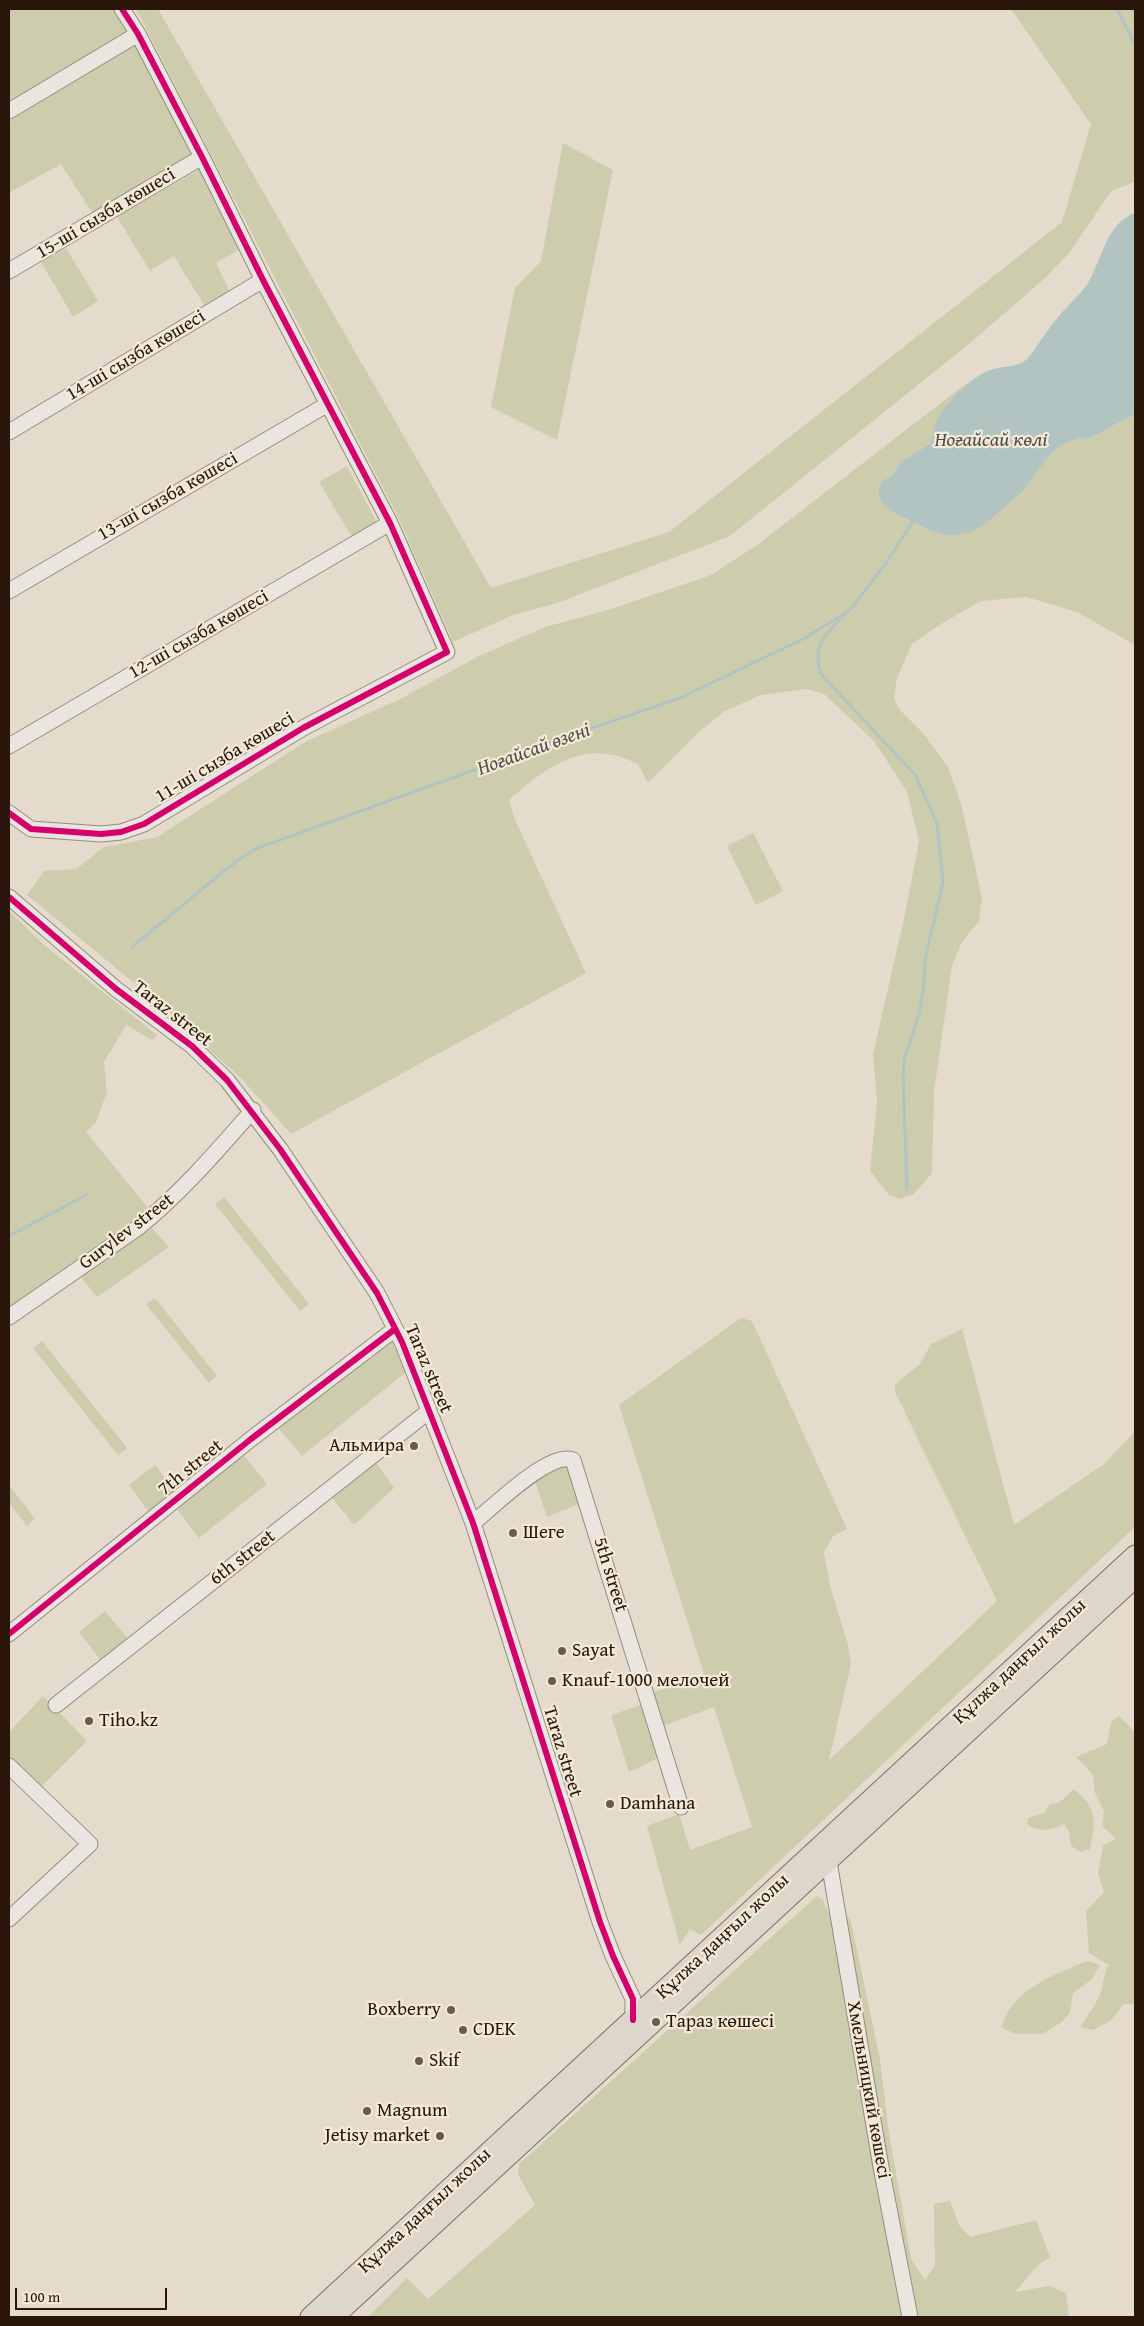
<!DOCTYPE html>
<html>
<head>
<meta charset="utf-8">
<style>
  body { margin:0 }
  #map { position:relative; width:1144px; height:2326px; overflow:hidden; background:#e4dbcd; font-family:"Gentium Book Plus",serif }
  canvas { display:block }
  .frame { position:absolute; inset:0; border:10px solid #2a150b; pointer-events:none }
  .scale { position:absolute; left:15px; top:2288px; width:152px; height:22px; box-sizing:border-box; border:2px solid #2a150b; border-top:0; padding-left:6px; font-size:15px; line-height:18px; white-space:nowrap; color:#2a150b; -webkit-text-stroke:4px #f4ead8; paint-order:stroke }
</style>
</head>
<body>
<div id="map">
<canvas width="1144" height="2326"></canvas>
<div class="frame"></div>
<div class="scale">100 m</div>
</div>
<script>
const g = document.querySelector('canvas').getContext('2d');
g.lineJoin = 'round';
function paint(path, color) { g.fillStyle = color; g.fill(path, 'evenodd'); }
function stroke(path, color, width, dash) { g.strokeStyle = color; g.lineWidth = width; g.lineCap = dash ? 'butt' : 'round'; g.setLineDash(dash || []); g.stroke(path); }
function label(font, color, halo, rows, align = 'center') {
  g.font = font + ' "Gentium Book Plus",serif'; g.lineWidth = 4.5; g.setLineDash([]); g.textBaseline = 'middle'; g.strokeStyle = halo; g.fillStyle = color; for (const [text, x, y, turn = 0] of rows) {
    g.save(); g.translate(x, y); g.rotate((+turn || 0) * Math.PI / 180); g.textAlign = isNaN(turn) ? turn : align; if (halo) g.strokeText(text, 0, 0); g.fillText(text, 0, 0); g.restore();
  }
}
const green = new Path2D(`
  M 9,9 L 116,9 L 129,32 L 9,104 Z
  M 136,9 L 158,9 L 491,588 L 669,532 L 1062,222 L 1091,124 L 1011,9 L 1135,9 L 1135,182 L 1111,191 L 1070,252 L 1045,278 L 969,344 L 730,536 L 560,602 L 511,616 L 453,642 L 398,517 Z
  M 137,44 L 191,154 L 93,214 L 61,164 L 9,193 L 9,121 Z
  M 563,143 L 613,170 L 557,440 L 491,407 L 515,288 L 541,261 Z
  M 200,169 L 240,249 L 216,263 L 232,296 L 207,310 L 174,256 L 150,271 L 117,217 Z
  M 66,248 L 98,301 L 73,317 L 41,262 Z
  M 968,382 L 939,416 L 931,443 L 901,462 L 892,476 L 883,480 L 894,513 L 931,531 L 949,536 L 1023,491 L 1048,457 L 1061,445 L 1077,439 L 1092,437 L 1135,414 L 1135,645 L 1077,612 L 1026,597 L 981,601 L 936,627 L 912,644 L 897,678 L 894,698 L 900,710 L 923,733 L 948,767 L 962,807 L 982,898 L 979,921 L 962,942 L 952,966 L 934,1092 L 932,1173 L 914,1194 L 901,1199 L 890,1196 L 870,1171 L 877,1102 L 873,1054 L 905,914 L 919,841 L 907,792 L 874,741 L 824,694 L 806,689 L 761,695 L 725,711 L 699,732 L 648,783 L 638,764 C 584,737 549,765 509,800 L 515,820 L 586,973 L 291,1134 L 240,1077 L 133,982 L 27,895 L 44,871 L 76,869 L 104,847 L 157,837 L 305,742 L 402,698 L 477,657 L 545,627 L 611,609 L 711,575 L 757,545 Z
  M 347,466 L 377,523 L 352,537 L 319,482 Z
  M 753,833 L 783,891 L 756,905 L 727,846 Z
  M 9,911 L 43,944 L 157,1035 L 152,1040 L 126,1025 L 104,1062 L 107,1092 L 96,1122 L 86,1132 L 149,1209 L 9,1307 Z
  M 224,1197 L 309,1304 L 300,1311 L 215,1204 Z
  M 152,1228 L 169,1247 L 97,1297 L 81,1277 Z
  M 155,1298 L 217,1376 L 209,1383 L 146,1304 Z
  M 741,1318 L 752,1321 L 847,1529 L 833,1536 L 824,1552 L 830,1586 L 848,1645 L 851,1664 L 829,1760 L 997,1601 L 895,1392 L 895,1386 L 900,1380 L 920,1364 L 931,1344 L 962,1329 L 1014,1525 L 1104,1464 L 1135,1431 L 1135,1527 L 701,1935 L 690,1929 L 680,1945 L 647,1826 L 679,1814 L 690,1850 L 752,1827 L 714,1707 L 663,1726 L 653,1693 L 704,1674 L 619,1405 Z
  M 391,1338 L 405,1373 L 302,1456 L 278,1428 Z
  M 42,1341 L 127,1448 L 118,1455 L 33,1348 Z
  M 244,1455 L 267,1484 L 199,1538 L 177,1509 Z
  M 373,1458 L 394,1488 L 354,1525 L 329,1494 Z
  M 155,1465 L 178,1494 L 151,1515 L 129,1485 Z
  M 568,1466 L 582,1503 L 547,1517 L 534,1478 L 547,1469 Z
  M 9,1485 L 35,1519 L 27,1526 L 9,1503 Z
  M 105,1611 L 129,1640 L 102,1662 L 79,1632 Z
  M 43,1696 L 87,1741 L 40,1788 L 9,1757 L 9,1732 Z
  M 644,1704 L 661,1757 L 629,1772 L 611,1715 Z
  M 1119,1716 L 1135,1732 L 1135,2004 L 1124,2004 L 1110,2021 L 1093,2030 L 1080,2027 C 1089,2014 1098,2002 1102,1988 C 1104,1979 1104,1973 1109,1965 L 1089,1953 L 1086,1911 L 1104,1892 L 1098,1874 L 1103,1846 L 1116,1839 L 1102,1826 L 1104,1811 L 1095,1793 L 1093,1775 L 1076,1757 L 1107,1744 L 1111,1722 Z
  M 1074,1789 C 1097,1807 1096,1822 1090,1849 L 1081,1852 L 1071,1846 L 1069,1832 L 1064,1824 C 1051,1831 1039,1833 1027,1824 L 1028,1818 L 1044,1813 L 1050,1804 L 1060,1802 Z
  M 817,1896 L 823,1900 L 831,1920 L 849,1918 L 851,1922 L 880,2059 L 889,2133 L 911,2259 L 925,2280 L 935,2266 L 934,2204 L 950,2201 L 959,2225 L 970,2237 L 1036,2220 L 1050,2257 L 1037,2266 L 1015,2292 L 1049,2286 L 1066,2293 L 1069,2317 L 368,2317 L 407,2278 L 428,2299 L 535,2205 L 518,2174 L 519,2164 Z
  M 1087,1961 L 1100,1965 L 1091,1980 L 1073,1993 L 1070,2012 L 1062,2022 L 1042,2034 L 1015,2034 L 1001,2027 C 1014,1988 1052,1976 1087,1961 Z`);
const water = new Path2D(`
  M 1135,213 L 1135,414 L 1092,437 L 1077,439 L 1061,445 L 1048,457 L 1023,491 L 986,523 L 971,532 L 949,536 L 931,531 L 894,513 L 881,501 L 878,492 L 883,480 L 892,476 L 901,462 L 931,443 C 933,435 934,426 938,418 C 947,401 975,373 994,369 C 1005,366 1021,367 1029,357 C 1039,344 1047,330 1058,317 C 1067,306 1080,295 1088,283 C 1102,260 1106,223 1135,213 Z`);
const stream = new Path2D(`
  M 1117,9 L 1135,45
  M 845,614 C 827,633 811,645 821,674 L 916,776 L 937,824 L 943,882 L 925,960 L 924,986 L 919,1014 L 905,1057 L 903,1075 L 907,1189
  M 132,947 L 234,863 L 255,849 L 566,737 L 680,698 L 805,638 L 850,610 L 884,566 L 912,523
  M 9,1236 L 88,1194`);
const minor = new Path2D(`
  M 9,111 L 138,34
  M 9,271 L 202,157
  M 9,432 L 263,280
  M 9,591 L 328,404
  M 9,746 L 390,523
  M 9,813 L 31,829 L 101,834 L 121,832 L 144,824 L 303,728 L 447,652 L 390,523 L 263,280 L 202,157 L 138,34 L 122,9
  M 9,897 L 116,989 L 192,1046 L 227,1080 L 280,1149 L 377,1293 L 402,1342 L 473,1523 L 600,1922 L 613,1956 L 633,1999 L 633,2020
  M 9,1317 L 139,1227 C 181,1193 217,1151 253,1110
  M 473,1523 C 492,1508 550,1450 573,1460 L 681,1807
  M 9,1634 L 251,1439 L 395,1329
  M 56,1705 L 429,1411
  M 9,1766 L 90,1844 L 9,1919
  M 829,1862 L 881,2167 L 910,2317`);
const major = new Path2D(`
  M 310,2317 L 1135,1555
  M 334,2317 L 1135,1578`);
const cycleway = new Path2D(`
  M 9,813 L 31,829 L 101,834 L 121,832 L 144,824 L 303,728 L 447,652 L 390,523 L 263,280 L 202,157 L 138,34 L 122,9
  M 9,897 L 116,989 L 192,1046 L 227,1080 L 280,1149 L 377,1293 L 402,1342 L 473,1523 L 600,1922 L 613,1956 L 633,1999 L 633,2020
  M 9,1634 L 251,1439 L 395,1329`);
const markers = [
  [414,1446,5,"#6b5a4f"],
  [513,1533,5,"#6b5a4f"],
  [562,1651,5,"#6b5a4f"],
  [552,1681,5,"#6b5a4f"],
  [89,1721,5,"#6b5a4f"],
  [610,1804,5,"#6b5a4f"],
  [451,2010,5,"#6b5a4f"],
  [656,2022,5,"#6b5a4f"],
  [463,2030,5,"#6b5a4f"],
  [419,2061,5,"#6b5a4f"],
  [367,2111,5,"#6b5a4f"],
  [440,2136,5,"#6b5a4f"]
];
const streetNames = [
  ["15-ші сызба көшесі",106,214,-31],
  ["14-ші сызба көшесі",136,356,-31],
  ["13-ші сызба көшесі",168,497,-30],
  ["12-ші сызба көшесі",199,635,-30],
  ["11-ші сызба көшесі",225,758,-31],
  ["Taraz street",172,1014,38],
  ["Gurylev street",127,1232,-37],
  ["Taraz street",428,1369,67],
  ["7th street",191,1468,-39],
  ["6th street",243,1558,-38],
  ["5th street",610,1575,73],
  ["Құлжа даңғыл жолы",1020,1662,-43],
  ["Taraz street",562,1752,73],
  ["Құлжа даңғыл жолы",723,1937,-43],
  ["Хмельницкий көшесі",868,2090,80],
  ["Құлжа даңғыл жолы",425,2211,-43]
];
const poiNames = [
  ["Альмира",404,1446,"right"],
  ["Шеге",523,1533],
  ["Sayat",572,1651],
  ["Knauf-1000 мелочей",562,1681],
  ["Tiho.kz",99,1721],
  ["Damhana",620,1804],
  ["Boxberry",441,2010,"right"],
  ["Тараз көшесі",666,2022],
  ["CDEK",473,2030],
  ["Skif",429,2061],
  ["Magnum",377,2111],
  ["Jetisy market",430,2136,"right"]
];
const waterNames = [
  ["Ноғайсай көлі",991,441],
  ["Ноғайсай өзені",534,750,-20]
];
paint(green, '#cdcdad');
paint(water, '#b2c4c2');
stroke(stream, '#b2c4c2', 3);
stroke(minor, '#938b82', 17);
stroke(major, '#787068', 21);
stroke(minor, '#eae5de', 15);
stroke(major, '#ddd6ca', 19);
stroke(cycleway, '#d6006c', 6);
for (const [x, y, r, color] of markers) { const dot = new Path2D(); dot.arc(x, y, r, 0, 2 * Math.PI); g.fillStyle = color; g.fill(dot); stroke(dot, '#f4ead8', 2); }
label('19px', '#2a150b', '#f4ead8', streetNames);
label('19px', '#2a150b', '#f4ead8', poiNames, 'left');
label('italic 20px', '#524f49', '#f4ead8', waterNames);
</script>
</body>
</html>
